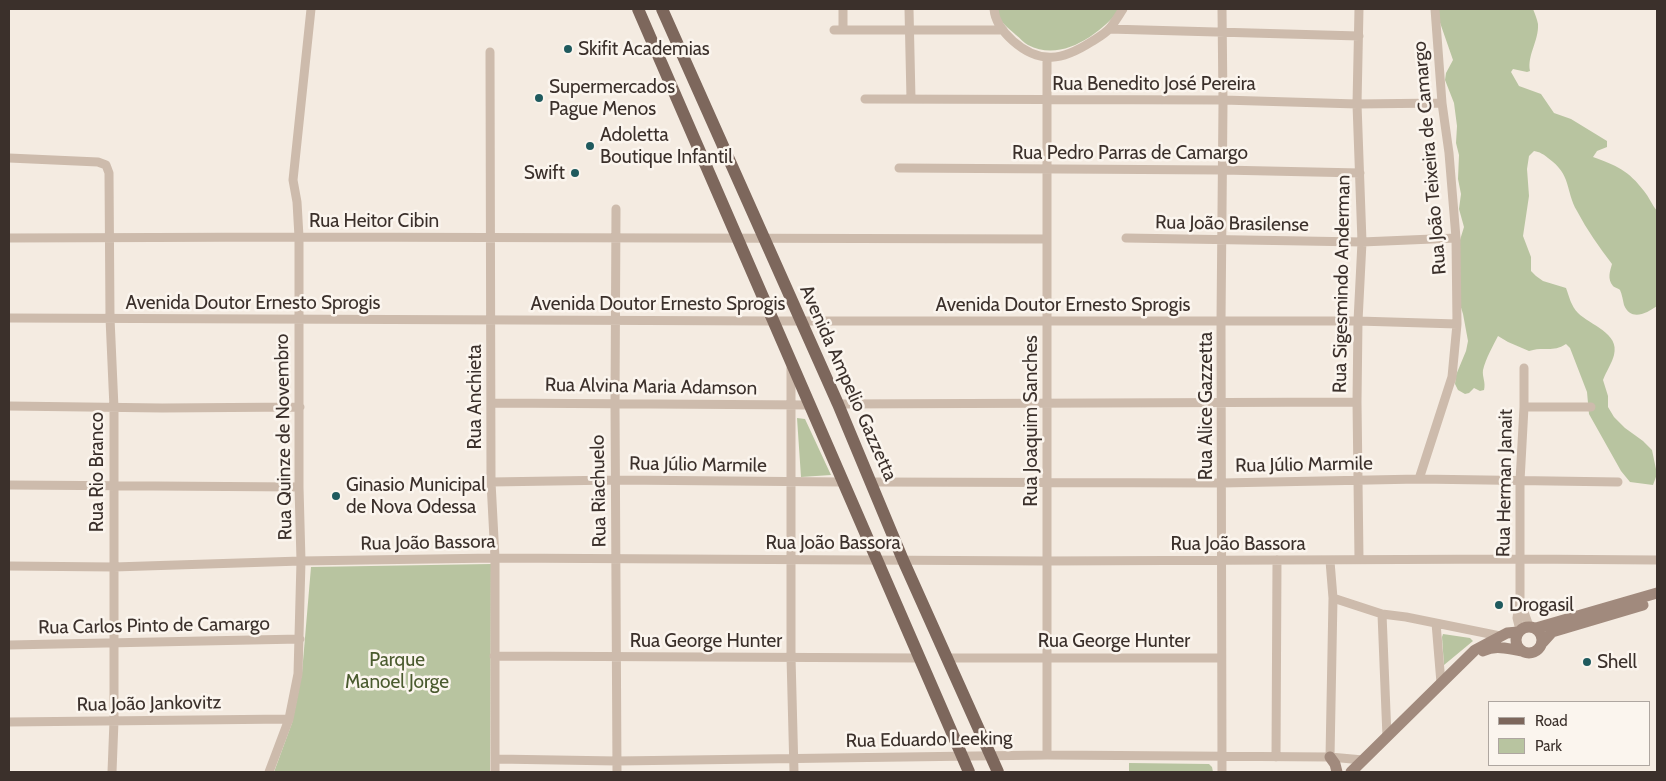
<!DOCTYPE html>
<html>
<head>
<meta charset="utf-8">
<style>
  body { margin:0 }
  #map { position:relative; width:1666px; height:781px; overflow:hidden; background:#f4ebe1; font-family:Cabin,sans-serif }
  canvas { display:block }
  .frame { position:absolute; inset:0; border:10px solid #3b302b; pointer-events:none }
  .legend { position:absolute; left:1488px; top:701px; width:162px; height:65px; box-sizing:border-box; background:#fbf5ee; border:1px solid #aea6a0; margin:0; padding:6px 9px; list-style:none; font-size:15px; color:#3b302b }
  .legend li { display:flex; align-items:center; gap:10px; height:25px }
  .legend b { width:25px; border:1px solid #aea6a0 }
</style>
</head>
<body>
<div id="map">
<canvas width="1666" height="781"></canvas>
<div class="frame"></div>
<ul class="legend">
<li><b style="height:6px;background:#7d675c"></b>Road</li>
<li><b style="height:14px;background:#b8c4a0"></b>Park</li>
</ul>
</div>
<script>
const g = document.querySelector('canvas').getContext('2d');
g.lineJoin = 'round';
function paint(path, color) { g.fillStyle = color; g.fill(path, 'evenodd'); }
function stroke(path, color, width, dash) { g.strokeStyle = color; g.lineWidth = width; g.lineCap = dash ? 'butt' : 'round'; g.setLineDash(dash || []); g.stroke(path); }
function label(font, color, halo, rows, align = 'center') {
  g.font = font + ' Cabin,sans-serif'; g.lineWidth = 5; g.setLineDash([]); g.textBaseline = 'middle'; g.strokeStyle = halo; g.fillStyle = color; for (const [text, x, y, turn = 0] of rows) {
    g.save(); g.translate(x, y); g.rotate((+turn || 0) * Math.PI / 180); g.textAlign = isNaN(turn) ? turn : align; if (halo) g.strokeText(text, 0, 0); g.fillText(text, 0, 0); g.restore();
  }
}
const green = new Path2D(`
  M 994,9 L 1121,9 C 1099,34 1062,63 1028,45 C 1024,43 1020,38 1016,35 C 1006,26 1000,22 994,9 Z
  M 1438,9 L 1533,9 C 1535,14 1537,19 1538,24 C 1539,41 1527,55 1530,71 L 1527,72 L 1513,69 L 1511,72 L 1519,86 L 1541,94 L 1554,113 L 1571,119 L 1607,141 L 1607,147 L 1597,151 L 1593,157 C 1616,165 1629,171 1644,191 C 1649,197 1652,205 1657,211 L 1657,306 C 1647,313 1631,322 1624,305 C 1623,301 1622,294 1620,290 C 1619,289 1614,287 1613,286 C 1607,279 1610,271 1612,264 C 1599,247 1587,230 1577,211 C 1565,190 1572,175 1548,158 C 1543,154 1540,152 1534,151 L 1529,156 L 1527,169 L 1529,196 L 1523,236 L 1531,257 L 1531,271 L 1536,276 L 1543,281 L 1566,288 C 1569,296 1571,306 1578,313 C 1590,325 1620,333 1614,355 C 1612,363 1606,372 1603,380 L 1608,396 L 1608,407 L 1614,417 L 1625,428 L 1643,441 L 1652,450 L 1657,474 L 1653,485 L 1630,482 L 1621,471 L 1589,414 L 1587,392 L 1570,348 L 1566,344 C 1552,353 1545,346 1529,351 L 1508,342 L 1498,336 C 1493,346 1486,358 1483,370 C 1482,377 1486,382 1484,390 L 1480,391 L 1474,388 L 1469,393 L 1465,394 L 1458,390 L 1455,384 L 1456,375 L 1466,351 L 1468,341 L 1463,314 L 1455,288 L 1456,253 L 1464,227 L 1459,209 L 1461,194 L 1458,179 L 1459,155 L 1456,143 L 1457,126 L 1454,103 L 1445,80 L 1446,73 L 1453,60 L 1437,14 Z
  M 797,418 L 805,419 L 831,475 L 801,477 Z
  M 491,564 L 490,772 L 274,772 L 292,723 L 302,673 L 311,567 Z
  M 1443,634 L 1470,638 L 1473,641 L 1444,665 L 1442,637 Z
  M 1129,763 L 1209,764 L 1212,767 L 1213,772 L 1129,772 Z`);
const street = new Path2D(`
  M 843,9 L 843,30
  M 909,9 L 911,99
  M 994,9 C 995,22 1004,33 1013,41 C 1040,65 1063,60 1091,42 C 1097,38 1105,34 1110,28 C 1115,22 1119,15 1123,9
  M 1222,9 L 1223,103 L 1221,321 L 1222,772
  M 1109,29 L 1359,36
  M 834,30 L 1003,30
  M 490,52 L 491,482 L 495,558 L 495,772
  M 1047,58 L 1047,755
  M 865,99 L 1223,100 L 1357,104 L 1442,103
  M 9,158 L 98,162 L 106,165 L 109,173 L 110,318 L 114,408 L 114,721 L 112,772
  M 899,168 L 1222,170 L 1360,173
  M 616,209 L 615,403 L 617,772
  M 9,238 L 299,237 L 1046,239
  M 1126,238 L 1362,242 L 1456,238
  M 9,318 L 774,321 L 1358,321 L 1457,324
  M 791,368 L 791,657 L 794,772
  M 492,403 L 810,405
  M 838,404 L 1357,402
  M 9,406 L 162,408 L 300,407
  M 1524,407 L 1591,407
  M 1419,479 L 1452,377 L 1457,324 L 1456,238 L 1449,153 L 1442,103 L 1435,9
  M 491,482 L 616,480 L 843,482
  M 871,482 L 1222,483 L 1419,479 L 1618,482
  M 9,485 L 299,487
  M 1359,559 L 1357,402 L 1358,321 L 1362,242 L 1357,104 L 1359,9
  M 9,566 L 114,567 L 301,561 L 495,558 L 1047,561 L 1520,559 L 1657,560
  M 1333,598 L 1382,614 L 1406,617 L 1500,636
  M 1520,601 L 1529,626
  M 1382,614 L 1387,737
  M 1436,623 L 1441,683
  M 1520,630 L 1517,618 L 1520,598 L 1520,481 L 1524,407 L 1524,368
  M 9,645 L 300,639
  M 494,656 L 919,658
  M 947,658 L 1221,658
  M 9,722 L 289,719
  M 1276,757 L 1277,560
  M 1330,757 L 1333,598 L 1330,561
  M 496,759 L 617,761 L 1047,755 L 1330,757 L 1363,760
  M 269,772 L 289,719 L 298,674 L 301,561 L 299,487 L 299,237 L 297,202 L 293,180 L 311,9`);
const secondary = new Path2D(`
  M1516 640a13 13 0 1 1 26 0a13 13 0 1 1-26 0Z
  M 1536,628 L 1657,593
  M 1543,642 L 1552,632 L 1643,605
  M 1483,651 C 1496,644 1508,649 1522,651
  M 1330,757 L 1335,764 L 1337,772
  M 1351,772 L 1475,650 L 1507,633 L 1518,632`);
const primary = new Path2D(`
  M 638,9 L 969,772
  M 662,9 L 838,404 L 903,560 L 998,772`);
const markers = [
  [568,49,5,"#1f5a5e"],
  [539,98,5,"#1f5a5e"],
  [590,146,5,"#1f5a5e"],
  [575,173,5,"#1f5a5e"],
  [336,496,5,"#1f5a5e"],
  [1499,605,5,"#1f5a5e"],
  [1587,662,5,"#1f5a5e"]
];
const poiNames = [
  ["Skifit Academias",578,49],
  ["Supermercados",549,87],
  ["Pague Menos",549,109],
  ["Adoletta",600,135],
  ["Boutique Infantil",600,157],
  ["Swift",565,173,"right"],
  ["Ginasio Municipal",346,485],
  ["de Nova Odessa",346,507],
  ["Drogasil",1509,605],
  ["Shell",1597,662]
];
const streetNames = [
  ["Rua Benedito José Pereira",1154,84],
  ["Rua Pedro Parras de Camargo",1130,153],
  ["Rua João Teixeira de Camargo",1430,158,-95],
  ["Rua Heitor Cibin",374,221],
  ["Rua João Brasilense",1232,224,1],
  ["Rua Sigesmindo Anderman",1342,284,-89],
  ["Avenida Doutor Ernesto Sprogis",253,303],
  ["Avenida Doutor Ernesto Sprogis",658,304],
  ["Avenida Doutor Ernesto Sprogis",1063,305],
  ["Avenida Ampelio Gazzetta",848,383,66],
  ["Rua Alvina Maria Adamson",651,387,1],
  ["Rua Anchieta",475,397,-90],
  ["Rua Alice Gazzetta",1206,406,-90],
  ["Rua Joaquim Sanches",1031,421,-90],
  ["Rua Quinze de Novembro",284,437,-91],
  ["Rua Júlio Marmile",698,465,1],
  ["Rua Júlio Marmile",1304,465,-1],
  ["Rua Rio Branco",97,472,-90],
  ["Rua Herman Janait",1505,483,-89],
  ["Rua Riachuelo",599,491,-91],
  ["Rua João Bassora",428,543,-1],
  ["Rua João Bassora",833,543],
  ["Rua João Bassora",1238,544],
  ["Rua Carlos Pinto de Camargo",154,626,-1],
  ["Rua George Hunter",706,641],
  ["Rua George Hunter",1114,641],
  ["Rua João Jankovitz",149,704,-1],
  ["Rua Eduardo Leeking",929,740,-1]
];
const parkNames = [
  ["Parque",397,660],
  ["Manoel Jorge",397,682]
];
paint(green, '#b8c4a0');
stroke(street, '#cdbbac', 9);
stroke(secondary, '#a18a7d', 11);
stroke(primary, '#7d675c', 12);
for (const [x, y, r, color] of markers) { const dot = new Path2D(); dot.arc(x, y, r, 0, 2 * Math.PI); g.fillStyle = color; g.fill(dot); stroke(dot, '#fbf5ee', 2); }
label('19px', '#3b302b', '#fbf5ee', poiNames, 'left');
label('19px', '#3b302b', '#fbf5ee', streetNames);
label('19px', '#4a5a2e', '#fbf5ee', parkNames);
</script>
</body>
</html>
